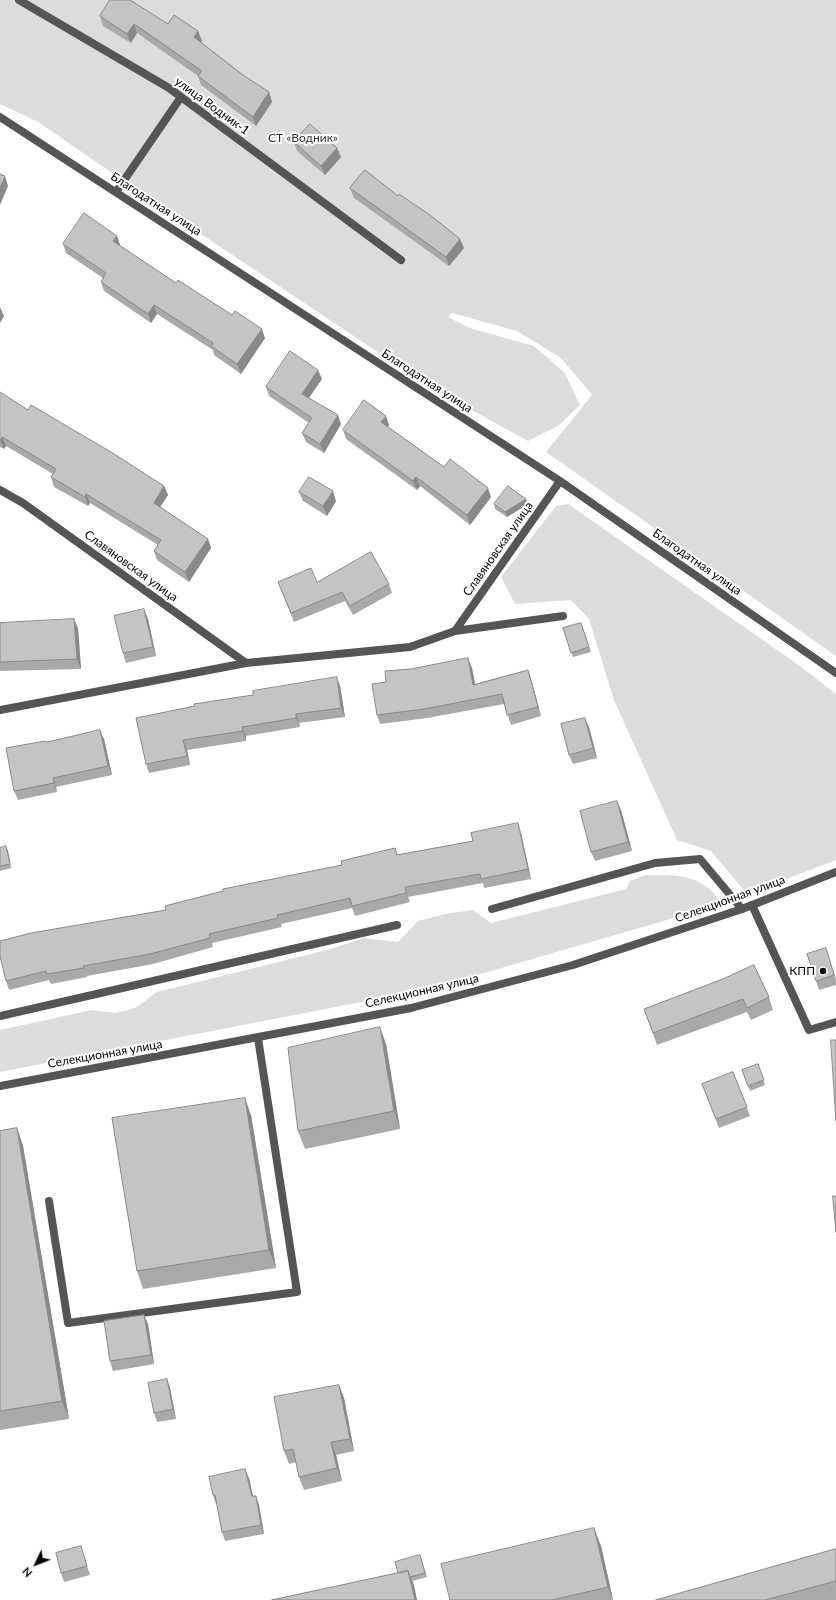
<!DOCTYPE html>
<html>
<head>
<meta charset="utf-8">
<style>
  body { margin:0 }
  #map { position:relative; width:836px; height:1600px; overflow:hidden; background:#fff; font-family:Lato,sans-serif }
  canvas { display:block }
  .north { position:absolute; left:16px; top:1544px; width:40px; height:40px; -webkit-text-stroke:3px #fff; paint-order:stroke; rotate:227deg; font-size:11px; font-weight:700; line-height:16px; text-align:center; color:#000 }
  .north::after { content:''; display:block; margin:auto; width:14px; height:18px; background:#000; clip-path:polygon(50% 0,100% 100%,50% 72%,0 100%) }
</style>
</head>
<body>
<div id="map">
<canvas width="836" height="1600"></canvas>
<div class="north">N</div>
</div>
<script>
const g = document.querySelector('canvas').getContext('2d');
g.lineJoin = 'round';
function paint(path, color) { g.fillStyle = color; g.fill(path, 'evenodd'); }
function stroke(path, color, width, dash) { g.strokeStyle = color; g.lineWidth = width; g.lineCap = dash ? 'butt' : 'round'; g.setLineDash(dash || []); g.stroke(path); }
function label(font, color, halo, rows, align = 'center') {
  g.font = font + ' Lato,sans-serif'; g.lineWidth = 4; g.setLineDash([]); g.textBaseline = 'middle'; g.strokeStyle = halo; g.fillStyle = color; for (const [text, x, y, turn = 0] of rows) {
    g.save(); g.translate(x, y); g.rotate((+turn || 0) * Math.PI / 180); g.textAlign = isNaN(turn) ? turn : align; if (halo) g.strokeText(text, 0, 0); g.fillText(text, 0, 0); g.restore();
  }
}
const green = new Path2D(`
  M 0,0 L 836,0 L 836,656 L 546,452 L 592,395 L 561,358 L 517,331 L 452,313 L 448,317 L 470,328 L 534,346 L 564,372 L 580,405 L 558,426 L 528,441 L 428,386 L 402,366 L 400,367 L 198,232 L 38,122 L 0,104 Z
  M 568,504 L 800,666 L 836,694 L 836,860 L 747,894 L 711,851 L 677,840 L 614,700 L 589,619 L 571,600 L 515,604 L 501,577 L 556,506 Z
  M 646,875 C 679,875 703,874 722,904 L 429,989 L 0,1072 L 0,1030 L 92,1010 L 116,1013 L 135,1008 L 157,992 L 327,950 L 364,938 L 398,942 L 418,921 L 445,914 L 473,910 L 491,923 L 626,889 L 630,881 Z`);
const lane = new Path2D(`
  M 116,192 L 181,97
  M 752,905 L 809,1030 L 836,1022
  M 492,909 L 655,863 L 700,859 L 742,909
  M 0,1016 L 397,925
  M 49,1201 L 68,1323 L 297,1292 L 258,1038`);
const street = new Path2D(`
  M 19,0 L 169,88 L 401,260
  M 0,117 L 560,481 L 836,673
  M 0,490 L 23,503 L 246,663
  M 455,631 L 563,616
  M 0,710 L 246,663 L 410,647 L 455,631 L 560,481
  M 0,1086 L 411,1008 L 573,965 L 742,909 L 836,872`);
const wall = new Path2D(`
  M 100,16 L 168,24 L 198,31 L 202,41 L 201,42 L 243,75 L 269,92 L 272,102 L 256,126 L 201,85 L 198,76 L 137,33 L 131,43 L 103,26 Z
  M 294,142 L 337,148 L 341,157 L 325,175 L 297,151 Z
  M 350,188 L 398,196 L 464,248 L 449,266 L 354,198 Z
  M 117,236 L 120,246 L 176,283 L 265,338 L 241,374 L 214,355 L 213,350 L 157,314 L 151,323 L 104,291 L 101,282 L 103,278 L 66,253 L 63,244 Z
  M 322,379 L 309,398 L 341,424 L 324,453 L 306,442 L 302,433 L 309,423 L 269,396 L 266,387 Z
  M 0,392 L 28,410 L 164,486 L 168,495 L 160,507 L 208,539 L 211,548 L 189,582 L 157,560 L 154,551 L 158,545 L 90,503 L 88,506 L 54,487 L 51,477 L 53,474 L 6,446 L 4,449 L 0,447 Z
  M 389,425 L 388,427 L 444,467 L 491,497 L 470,525 L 420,486 L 417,490 L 346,439 L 343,430 Z
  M 299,492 L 336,501 L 327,516 L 303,501 Z
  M 494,504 L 528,504 L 507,517 L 495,509 Z
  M 278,582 L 389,584 L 392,593 L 353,615 L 345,601 L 294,622 Z
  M 144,609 L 148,619 L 156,656 L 126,663 L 123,653 Z
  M 0,623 L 78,628 L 81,669 L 0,671 Z
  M 581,623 L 591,652 L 573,657 L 563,628 Z
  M 472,668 L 475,684 L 528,670 L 531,679 L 541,716 L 511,725 L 504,704 L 427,718 L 380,724 L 377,715 Z
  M 340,686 L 345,717 L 299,723 L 300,727 L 246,736 L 246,741 L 187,750 L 190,765 L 149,773 L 146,764 L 136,718 Z
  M 589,727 L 597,758 L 573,764 L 569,755 Z
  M 104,739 L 112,775 L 56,787 L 57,792 L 18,800 L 14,791 L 46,742 Z
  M 621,810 L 632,851 L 595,861 L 591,852 Z
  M 521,833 L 531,879 L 484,888 L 483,883 L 408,897 L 410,902 L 355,916 L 352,908 L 281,924 L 282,927 L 212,943 L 213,947 L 153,964 L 87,976 L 87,977 L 51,984 L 49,980 L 9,990 L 6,981 L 166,910 L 342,865 L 395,848 L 398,855 Z
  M 0,848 L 8,851 L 11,868 L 0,871 Z
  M 829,957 L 836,979 L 836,985 L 819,990 L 816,981 Z
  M 723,979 L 769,997 L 773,1010 L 751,1020 L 747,1012 L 657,1045 L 644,1009 Z
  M 386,1044 L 400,1129 L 305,1149 L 298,1131 Z
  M 758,1064 L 765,1085 L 750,1091 L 742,1070 Z
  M 733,1072 L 750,1116 L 719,1128 L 702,1084 Z
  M 251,1115 L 276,1268 L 143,1289 L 137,1271 Z
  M 17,1128 L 23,1146 L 69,1419 L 0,1430 L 0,1131 Z
  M 148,1324 L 154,1364 L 113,1371 L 110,1361 Z
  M 167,1379 L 170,1388 L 176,1419 L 157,1422 L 154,1413 Z
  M 339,1385 L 344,1398 L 354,1451 L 336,1455 L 342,1481 L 304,1490 L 299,1477 L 296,1462 L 289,1464 L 284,1451 Z
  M 249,1478 L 253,1496 L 259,1505 L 264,1534 L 225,1541 L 222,1532 L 217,1504 L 216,1504 L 213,1495 Z
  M 601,1546 L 613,1600 L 450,1600 Z
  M 836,1549 L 836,1600 L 656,1600 Z
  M 84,1556 L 90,1575 L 64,1582 L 61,1573 Z
  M 422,1560 L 427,1577 L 412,1581 L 417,1600 L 272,1600 L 398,1573 Z`);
const shadedWall = new Path2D(`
  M 134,24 L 137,33 L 131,43 L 127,34 Z
  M 198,31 L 202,41 L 198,46 L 194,37 Z
  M 269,92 L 272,102 L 256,126 L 253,117 Z
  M 337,148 L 341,157 L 325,175 L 321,166 Z
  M 5,176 L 8,186 L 0,205 L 0,188 Z
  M 117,236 L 120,245 L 117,250 L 113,241 Z
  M 460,239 L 464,248 L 449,266 L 446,257 Z
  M 154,305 L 157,314 L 151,323 L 148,314 Z
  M 0,307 L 4,316 L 0,323 Z
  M 262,329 L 265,338 L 241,374 L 237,364 Z
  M 318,370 L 322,379 L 305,403 L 302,394 Z
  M 338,415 L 341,424 L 324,453 L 320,444 Z
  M 386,416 L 389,425 L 385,431 L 381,422 Z
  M 2,437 L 6,446 L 4,449 L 0,440 Z
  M 416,477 L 420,486 L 417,490 L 413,481 Z
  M 164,486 L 168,495 L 157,512 L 154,503 Z
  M 488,488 L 491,497 L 470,525 L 467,515 Z
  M 333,491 L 336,501 L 327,516 L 323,506 Z
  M 86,494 L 90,503 L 88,506 L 85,497 Z
  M 526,499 L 528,504 L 507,517 L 505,512 Z
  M 208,539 L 211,548 L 189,582 L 185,572 Z
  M 144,609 L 148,619 L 156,656 L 153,647 Z
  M 74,619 L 78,628 L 81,669 L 77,659 Z
  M 468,658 L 472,668 L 477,694 L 473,685 Z
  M 528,670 L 531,679 L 541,716 L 538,707 Z
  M 337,677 L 340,686 L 345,717 L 341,708 Z
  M 296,714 L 299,723 L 300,727 L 296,718 Z
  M 585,718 L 589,727 L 597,758 L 593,748 Z
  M 242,727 L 246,736 L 246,741 L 243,731 Z
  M 100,730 L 104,739 L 112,775 L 108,766 Z
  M 183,740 L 187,750 L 190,765 L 187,756 Z
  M 53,778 L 56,787 L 57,792 L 54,783 Z
  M 617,801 L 621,810 L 632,851 L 628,842 Z
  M 518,823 L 521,833 L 531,879 L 528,869 Z
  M 6,846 L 8,851 L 11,868 L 10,864 Z
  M 405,887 L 408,897 L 410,902 L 406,893 Z
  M 380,1027 L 386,1044 L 400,1129 L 394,1111 Z
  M 245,1098 L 251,1115 L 276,1268 L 269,1250 Z
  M 17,1128 L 23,1146 L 69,1419 L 62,1401 Z
  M 144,1315 L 148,1324 L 154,1364 L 151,1355 Z
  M 167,1379 L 170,1388 L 176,1419 L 173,1409 Z
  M 339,1385 L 344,1398 L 354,1451 L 350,1439 Z
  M 331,1442 L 336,1455 L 342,1481 L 337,1468 Z
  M 245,1469 L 249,1478 L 255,1506 L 252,1496 Z
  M 256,1496 L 259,1505 L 264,1534 L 261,1525 Z
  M 594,1528 L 601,1546 L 613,1600 L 608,1587 Z
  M 408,1571 L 414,1585 L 417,1600 L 415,1600 Z`);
const building = new Path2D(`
  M 110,0 L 130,0 L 168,24 L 174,15 L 198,31 L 194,37 L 243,75 L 269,92 L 253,117 L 198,76 L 202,71 L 134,24 L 127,34 L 100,16 Z
  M 310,124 L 337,148 L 321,166 L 294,142 Z
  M 365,170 L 398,196 L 399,194 L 430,215 L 460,239 L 446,257 L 350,188 Z
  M 0,174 L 5,176 L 0,188 Z
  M 84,213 L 117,236 L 113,241 L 176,283 L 178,280 L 232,315 L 235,311 L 262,329 L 237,364 L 211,346 L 213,343 L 154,305 L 148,314 L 101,282 L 106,273 L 63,244 Z
  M 290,351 L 318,370 L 302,394 L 338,415 L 320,444 L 302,433 L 312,418 L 266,387 Z
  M 0,392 L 28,410 L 31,405 L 111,452 L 164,486 L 154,503 L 208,539 L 185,572 L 154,551 L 161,540 L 86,494 L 85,497 L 51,477 L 56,469 L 2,437 L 0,440 Z
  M 364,400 L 386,416 L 381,422 L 444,467 L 450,459 L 488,488 L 467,515 L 416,477 L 413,481 L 343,430 Z
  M 309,477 L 333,491 L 323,506 L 299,492 Z
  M 508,486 L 526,499 L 505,512 L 494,504 Z
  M 371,552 L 389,584 L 350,606 L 342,592 L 291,613 L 278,582 L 311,568 L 317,582 Z
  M 144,609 L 153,647 L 123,653 L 114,616 Z
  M 74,619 L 77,659 L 0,662 L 0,623 Z
  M 581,623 L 589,647 L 571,653 L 563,628 Z
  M 468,658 L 473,685 L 528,670 L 538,707 L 507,715 L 502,694 L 424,709 L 377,715 L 372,684 L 386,682 L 385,671 L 411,669 Z
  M 337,677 L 341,708 L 296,714 L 296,718 L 242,727 L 243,731 L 183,740 L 187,756 L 146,764 L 136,718 L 195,706 L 194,704 L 253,695 L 253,691 Z
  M 585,718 L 593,748 L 569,755 L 561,724 Z
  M 100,730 L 108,766 L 53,778 L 54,783 L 14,791 L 6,748 L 45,741 L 46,742 Z
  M 617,801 L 628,842 L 591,852 L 580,811 Z
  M 518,823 L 528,869 L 481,879 L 480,874 L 405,887 L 406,893 L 352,906 L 350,898 L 277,915 L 278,918 L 209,934 L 210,938 L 150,954 L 83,966 L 84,968 L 47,974 L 46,971 L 6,981 L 0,956 L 0,941 L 31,933 L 166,910 L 165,906 L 223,891 L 223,889 L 342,865 L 341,861 L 395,848 L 397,855 L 473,841 L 471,833 Z
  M 6,846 L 10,864 L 0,866 L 0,848 Z
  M 826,948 L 834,975 L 816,981 L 807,954 Z
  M 754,965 L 769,997 L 747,1008 L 743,999 L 653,1033 L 644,1009 L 723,979 Z
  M 380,1027 L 394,1111 L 298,1131 L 288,1048 Z
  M 831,1040 L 836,1040 L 836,1121 Z
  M 758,1064 L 764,1080 L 748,1086 L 742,1070 Z
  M 733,1072 L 747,1107 L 716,1119 L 702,1084 Z
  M 245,1098 L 269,1250 L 137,1271 L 112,1118 Z
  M 17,1128 L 62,1401 L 0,1411 L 0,1131 Z
  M 833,1196 L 836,1196 L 836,1232 Z
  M 144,1315 L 151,1355 L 110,1361 L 104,1321 Z
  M 167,1379 L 173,1409 L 154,1413 L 148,1383 Z
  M 339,1385 L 350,1439 L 331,1442 L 337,1468 L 299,1477 L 293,1449 L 284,1451 L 274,1397 Z
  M 245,1469 L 252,1496 L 256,1496 L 261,1525 L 222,1532 L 215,1495 L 213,1495 L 209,1477 Z
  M 594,1528 L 608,1587 L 552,1600 L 450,1600 L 441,1564 Z
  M 81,1546 L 87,1566 L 61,1573 L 56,1553 Z
  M 836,1549 L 836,1581 L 765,1600 L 656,1600 Z
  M 420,1555 L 425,1573 L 410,1577 L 408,1571 L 398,1573 L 395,1562 Z
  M 408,1571 L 415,1600 L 272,1600 Z`);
const markers = [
  [823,971,4,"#000"]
];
const streetNames = [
  ["улица Водник-1",212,106,36],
  ["Благодатная улица",156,204,33],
  ["Благодатная улица",427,381,33],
  ["Славяновская улица",498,549,-55],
  ["Благодатная улица",697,562,35],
  ["Славяновская улица",131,566,36],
  ["Селекционная улица",730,899,-20],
  ["Селекционная улица",422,991,-13],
  ["Селекционная улица",105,1054,-10]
];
const parkNames = [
  ["СТ «Водник»",303,138]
];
const poiNames = [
  ["КПП",815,971]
];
paint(green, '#dcdcdc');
stroke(lane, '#555', 8);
stroke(street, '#555', 8);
paint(wall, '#a9a9a9');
paint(shadedWall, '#898989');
paint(building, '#c4c4c4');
stroke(building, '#898989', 1);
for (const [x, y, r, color] of markers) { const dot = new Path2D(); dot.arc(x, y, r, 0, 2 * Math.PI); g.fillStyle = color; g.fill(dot); stroke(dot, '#fff', 1.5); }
label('12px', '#000', '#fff', streetNames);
label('12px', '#333', '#fff', parkNames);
label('12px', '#000', '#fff', poiNames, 'right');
</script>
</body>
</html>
